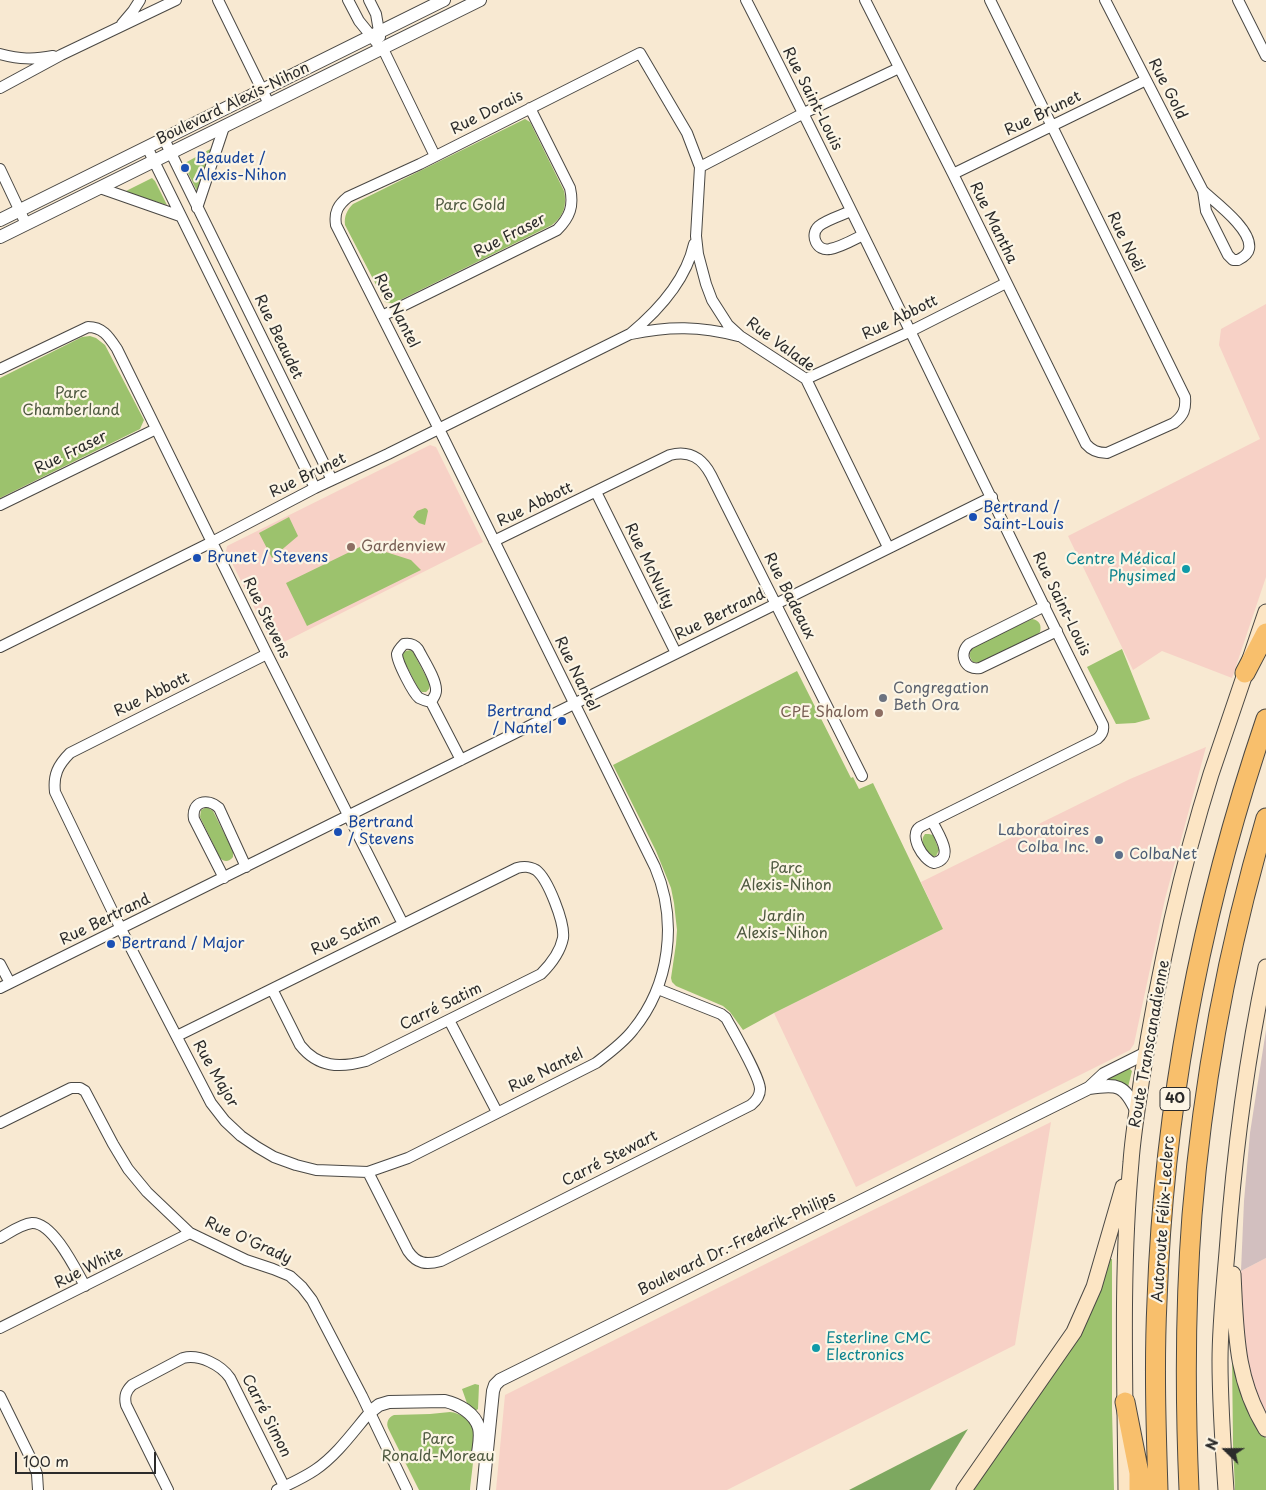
<!DOCTYPE html>
<html>
<head>
<meta charset="utf-8">
<style>
  body { margin:0 }
  #map { position:relative; width:1266px; height:1490px; overflow:hidden; background:#f8e9d2; font-family:"Playpen Sans",sans-serif }
  canvas { display:block }
  .north { position:absolute; left:1201px; top:1425px; width:50px; height:50px; -webkit-text-stroke:4px #fcf5e5; paint-order:stroke; rotate:292deg; font-size:14px; font-weight:700; line-height:20px; text-align:center; color:#2b2b2b }
  .north::after { content:''; display:block; margin:auto; width:18px; height:22px; background:#2b2b2b; clip-path:polygon(50% 0,100% 100%,50% 72%,0 100%) }
  .scale { position:absolute; left:15px; top:1452px; width:141px; height:22px; box-sizing:border-box; border:2px solid #2b2b2b; border-top:0; padding-left:6px; font-size:15px; line-height:18px; white-space:nowrap; color:#2b2b2b; -webkit-text-stroke:4px #fcf5e5; paint-order:stroke }
</style>
</head>
<body>
<div id="map">
<canvas width="1266" height="1490"></canvas>
<div class="north">N</div>
<div class="scale">100 m</div>
</div>
<script>
const g = document.querySelector('canvas').getContext('2d');
g.lineJoin = 'round';
function paint(path, color) { g.fillStyle = color; g.fill(path, 'evenodd'); }
function stroke(path, color, width, dash) { g.strokeStyle = color; g.lineWidth = width; g.lineCap = dash ? 'butt' : 'round'; g.setLineDash(dash || []); g.stroke(path); }
function label(font, color, halo, rows, align = 'center') {
  g.font = font + ' "Playpen Sans",sans-serif'; g.lineWidth = 4.5; g.setLineDash([]); g.textBaseline = 'middle'; g.strokeStyle = halo; g.fillStyle = color; for (const [text, x, y, turn = 0] of rows) {
    g.save(); g.translate(x, y); g.rotate((+turn || 0) * Math.PI / 180); g.textAlign = isNaN(turn) ? turn : align; if (halo) g.strokeText(text, 0, 0); g.fillText(text, 0, 0); g.restore();
  }
}
const built = new Path2D(`
  M 1266,304 L 1266,577 L 1232,678 L 1162,651 L 1133,670 L 1068,536 L 1260,439 L 1219,345 L 1221,329 Z
  M 430,445 L 436,447 L 483,542 L 274,647 L 226,551 L 227,546 Z
  M 1206,747 L 1165,899 L 1134,1044 L 1130,1050 L 856,1187 L 774,1013 L 943,929 L 921,882 L 1130,779 Z
  M 1051,1122 L 1015,1345 L 727,1490 L 496,1490 L 505,1395 L 867,1213 Z
  M 1266,1258 L 1266,1415 L 1257,1397 L 1248,1367 L 1243,1336 L 1241,1293 L 1241,1271 Z`);
const industrial = new Path2D(`
  M 1266,1030 L 1266,1258 L 1241,1271 L 1244,1201 L 1250,1133 Z`);
const green = new Path2D(`
  M 525,119 L 530,122 L 564,191 C 567,205 564,216 552,225 L 392,304 L 391,303 L 385,302 L 345,225 C 344,216 347,210 353,204 Z
  M 212,148 L 197,191 L 185,167 L 185,163 Z
  M 152,178 L 155,181 L 167,205 L 124,192 Z
  M 90,336 L 96,338 L 105,345 L 144,420 L 140,429 L 0,498 L 0,378 L 82,337 Z
  M 425,508 L 427,509 L 428,511 L 425,525 L 419,523 L 413,517 L 417,511 Z
  M 289,517 L 298,536 L 272,558 L 259,533 Z
  M 364,545 L 411,560 L 421,570 L 307,626 L 286,583 Z
  M 1032,619 C 1039,620 1042,625 1040,632 L 1036,635 L 981,663 L 973,662 C 968,656 969,651 975,646 Z
  M 1122,649 L 1150,719 L 1135,723 L 1116,724 L 1087,667 Z
  M 410,650 L 413,652 L 430,684 L 429,689 L 426,692 L 422,692 L 419,690 L 402,657 C 403,652 405,651 410,650 Z
  M 797,671 L 851,778 L 853,777 L 859,789 L 873,783 L 943,929 L 774,1013 L 743,1030 L 730,1012 L 723,1006 L 676,986 L 672,982 L 671,978 L 676,944 L 677,930 L 674,903 L 671,888 L 656,851 L 613,765 Z
  M 207,807 L 213,811 L 233,851 L 233,857 C 229,862 224,862 220,858 L 200,817 L 201,810 Z
  M 925,834 L 929,834 L 933,835 L 939,850 L 936,856 L 933,857 L 929,855 C 925,848 919,841 925,834 Z
  M 1129,1068 L 1132,1071 L 1128,1087 L 1108,1081 L 1107,1079 Z
  M 1108,1259 L 1112,1259 L 1112,1410 L 1114,1490 L 971,1490 L 1034,1401 Z
  M 1232,1357 L 1233,1357 L 1256,1423 L 1266,1439 L 1266,1490 L 1235,1490 L 1233,1444 Z
  M 475,1384 L 479,1385 L 478,1409 L 474,1412 L 468,1406 L 462,1389 Z
  M 450,1412 C 460,1413 470,1419 474,1430 C 477,1438 471,1478 470,1490 L 419,1490 L 388,1428 C 386,1423 388,1417 394,1415 L 430,1414 Z`);
const forest = new Path2D(`
  M 968,1429 L 930,1490 L 849,1490 Z`);
const minor = new Path2D(`
  M 218,0 L 269,104
  M 348,0 L 359,21 L 385,53 L 435,156
  M 369,0 L 376,14 L 380,37
  M 746,0 C 869,240 982,484 1103,725 C 1104,731 1102,735 1097,739 L 920,827 C 908,835 923,860 934,863 C 956,858 938,834 932,821
  M 865,0 L 953,174 L 1086,444 C 1092,451 1098,453 1107,453 L 1174,423 C 1184,415 1186,409 1185,397 L 990,0
  M 1105,0 L 1203,191 L 1206,211 L 1228,255 L 1233,260 L 1238,260 C 1242,258 1248,255 1249,249 C 1253,230 1215,202 1203,191
  M 1238,0 L 1266,56
  M 122,24 L 133,11 L 140,0
  M 0,54 C 20,59 32,60 53,56
  M 0,88 L 61,55 L 176,0
  M 164,139 L 332,480
  M 147,147 L 315,488
  M 700,167 L 804,113 L 899,68
  M 0,169 L 26,224
  M 953,174 L 1146,80
  M 100,188 L 180,216
  M 197,208 L 224,127
  M 851,211 C 842,215 826,220 819,226 C 809,235 817,252 830,249 C 841,247 853,240 863,235
  M 382,316 L 557,230 C 570,217 574,206 570,188 L 530,108
  M 631,334 C 669,326 700,326 738,336
  M 0,369 L 88,327 C 103,327 109,337 117,349 L 267,654 L 403,924
  M 806,379 L 909,332 L 1006,283
  M 596,492 L 676,653
  M 0,505 L 156,429
  M 494,541 L 670,455 C 690,450 702,458 711,475 L 862,776
  M 1045,606 L 969,644 C 958,654 965,671 980,668 L 1057,631
  M 404,644 C 410,643 414,644 418,649 C 423,659 437,680 436,691 C 436,695 433,698 431,702 C 426,701 423,700 419,698 C 413,693 397,662 397,654 C 398,650 401,647 404,644 Z
  M 0,647 L 212,542 L 315,488 L 388,454 L 630,334 C 659,310 686,280 694,244
  M 267,654 L 70,753 C 58,765 53,775 55,792 L 121,929 L 211,1103 L 225,1121 L 241,1136 L 257,1147 L 274,1157 L 296,1165 L 316,1170 L 368,1172 L 408,1158 L 596,1063 C 609,1053 623,1043 633,1030 C 670,985 678,921 655,867 L 439,429 L 336,225 C 334,212 338,205 348,197 L 420,164 L 640,53 L 687,133 L 700,167 L 696,236 L 698,254 L 706,284 L 712,300 L 728,325 L 740,336 L 806,379 L 888,547
  M 431,702 L 461,760
  M 224,878 L 194,819 C 191,802 207,797 219,808 L 246,867
  M 0,964 L 10,983
  M 0,988 L 992,497
  M 449,1020 L 497,1112
  M 177,1036 L 517,868 C 524,866 529,866 536,870 C 548,879 565,923 563,938 C 560,953 551,964 541,974 L 366,1061 C 340,1068 318,1068 300,1045 L 272,989
  M 0,1123 L 71,1088 L 80,1088 L 85,1091 L 113,1144 L 128,1169 L 147,1192 L 190,1233 L 246,1260 L 273,1269 L 290,1276 L 302,1287 L 312,1300 L 362,1396 L 407,1490
  M 368,1172 L 408,1251 C 417,1264 426,1265 441,1261 L 751,1105 C 756,1101 760,1096 760,1089 C 760,1077 733,1031 726,1018 L 721,1014 L 658,989
  M 0,1238 C 9,1233 21,1224 32,1223 C 53,1222 76,1270 85,1286
  M 0,1328 L 190,1233
  M 0,1396 L 33,1463 L 37,1474 L 38,1490
  M 168,1490 L 126,1405 C 124,1396 126,1391 132,1385 L 183,1358 C 200,1354 221,1365 230,1378 L 284,1486
  M 277,1490 C 290,1484 303,1478 315,1470 C 337,1455 353,1432 370,1412`);
const tertiary = new Path2D(`
  M 0,220 L 444,0
  M 0,237 L 480,0
  M 1089,1088 C 1118,1084 1124,1084 1137,1112
  M 370,1412 L 379,1405 L 389,1402 L 445,1401 C 458,1404 475,1413 479,1428 C 481,1436 479,1445 478,1453
  M 483,1490 L 493,1391 L 495,1385 L 500,1380 L 1089,1088 L 1104,1074 L 1146,1053`);
const secondary = new Path2D(`
  M 1233,1274 C 1236,1331 1235,1379 1266,1429
  M 964,1490 L 1074,1332 L 1094,1287 L 1123,1187
  M 1126,1490 C 1125,1381 1121,1271 1131,1162 C 1133,1133 1138,1105 1142,1077 C 1158,975 1180,873 1211,774 C 1229,720 1248,666 1266,612
  M 1226,1490 C 1223,1447 1220,1404 1220,1361 C 1220,1325 1224,1288 1227,1252 C 1234,1156 1246,1061 1266,967`);
const motorway = new Path2D(`
  M 1245,673 L 1266,633
  M 1125,1402 L 1139,1473 L 1139,1490
  M 1158,1490 C 1156,1427 1154,1364 1157,1301 C 1164,1103 1202,907 1266,719
  M 1189,1490 C 1185,1398 1185,1306 1192,1215 C 1203,1081 1228,947 1266,818`);
const markers = [
  [185,168,5,"#1a4fb4"],
  [973,517,5,"#1a4fb4"],
  [351,547,5,"#8d6e63"],
  [197,558,5,"#1a4fb4"],
  [1186,569,5,"#0f9aa8"],
  [883,698,5,"#6b7280"],
  [879,713,5,"#8d6e63"],
  [562,721,5,"#1a4fb4"],
  [338,832,5,"#1a4fb4"],
  [1099,840,5,"#5c6f8a"],
  [1119,855,5,"#5c6f8a"],
  [111,944,5,"#1a4fb4"],
  [816,1348,5,"#0f9aa8"]
];
const shields = [
  [1175,1099,30]
];
const shieldNames = [
  ["40",1175,1099]
];
const streetNames = [
  ["Rue Gold",1167,89,63],
  ["Rue Saint-Louis",812,99,63],
  ["Boulevard Alexis-Nihon",233,104,-26],
  ["Rue Dorais",487,113,-27],
  ["Rue Brunet",1043,114,-26],
  ["Rue Mantha",993,223,64],
  ["Rue Fraser",510,236,-27],
  ["Rue Noël",1125,242,64],
  ["Rue Nantel",396,311,63],
  ["Rue Abbott",900,318,-26],
  ["Rue Beaudet",278,337,64],
  ["Rue Valade",780,345,36],
  ["Rue Fraser",71,453,-26],
  ["Rue Brunet",308,476,-26],
  ["Rue Abbott",535,505,-26],
  ["Rue McNulty",649,566,64],
  ["Rue Badeaux",789,596,63],
  ["Rue Saint-Louis",1061,604,64],
  ["Rue Bertrand",720,615,-26],
  ["Rue Stevens",266,618,64],
  ["Rue Nantel",576,674,64],
  ["Rue Abbott",152,695,-26],
  ["Rue Bertrand",105,920,-26],
  ["Rue Satim",346,935,-26],
  ["Carré Satim",441,1007,-26],
  ["Route Transcanadienne",1150,1044,-80],
  ["Rue Nantel",546,1071,-26],
  ["Rue Major",215,1074,60],
  ["Carré Stewart",610,1159,-27],
  ["Autoroute Félix-Leclerc",1164,1219,-86],
  ["Rue O'Grady",248,1241,24],
  ["Boulevard Dr.-Frederik-Philips",737,1244,-26],
  ["Rue White",89,1268,-27],
  ["Carré Simon",266,1416,63]
];
const transitNames = [
  ["Beaudet /",195,159],
  ["Alexis-Nihon",195,176],
  ["Bertrand /",983,508],
  ["Saint-Louis",983,525],
  ["Brunet / Stevens",207,558],
  ["Bertrand",552,712,"right"],
  ["/ Nantel",552,729,"right"],
  ["Bertrand",348,823],
  ["/ Stevens",348,840],
  ["Bertrand / Major",121,944]
];
const parkNames = [
  ["Parc Gold",470,206],
  ["Parc",71,394],
  ["Chamberland",71,411],
  ["Parc",786,869],
  ["Alexis-Nihon",786,886],
  ["Jardin",782,917],
  ["Alexis-Nihon",782,934],
  ["Parc",438,1440],
  ["Ronald-Moreau",438,1457]
];
const educationNames = [
  ["Gardenview",361,547],
  ["CPE Shalom",869,713,"right"]
];
const cultureNames = [
  ["Centre Médical",1176,560],
  ["Physimed",1176,577],
  ["Esterline CMC",826,1339,"left"],
  ["Electronics",826,1356,"left"]
];
const worshipNames = [
  ["Congregation",893,689],
  ["Beth Ora",893,706]
];
const serviceNames = [
  ["Laboratoires",1089,831],
  ["Colba Inc.",1089,848],
  ["ColbaNet",1129,855,"left"]
];
paint(built, '#f7d1c6');
paint(industrial, '#d2bfbf');
paint(green, '#9cc26d');
paint(forest, '#7da860');
stroke(minor, '#4a4844', 12);
stroke(tertiary, '#4a4844', 14);
stroke(secondary, '#4a4844', 17);
stroke(motorway, '#4a4844', 21);
stroke(minor, '#fff', 10);
stroke(tertiary, '#fff', 12);
stroke(secondary, '#fce5c4', 15);
stroke(motorway, '#f8bf6c', 19);
for (const [x, y, r, color] of markers) { const dot = new Path2D(); dot.arc(x, y, r, 0, 2 * Math.PI); g.fillStyle = color; g.fill(dot); stroke(dot, '#fcf5e5', 2); }
for (const [x, y, w] of shields) { const box = new Path2D(); box.roundRect(x - w / 2, y - 11.5, w, 23, 4); g.fillStyle = '#fcf5e5'; g.fill(box); stroke(box, '#2b2b2b', 1); }
label('bold 14px', '#2b2b2b', null, shieldNames);
label('15px', '#2b2b2b', '#fcf5e5', streetNames);
label('15px', '#164399', '#fcf5e5', transitNames, 'left');
label('15px', '#4d583f', '#fcf5e5', parkNames);
label('15px', '#785e54', '#fcf5e5', educationNames, 'left');
label('15px', '#0d838f', '#fcf5e5', cultureNames, 'right');
label('15px', '#5b616d', '#fcf5e5', worshipNames, 'left');
label('15px', '#4e5e75', '#fcf5e5', serviceNames, 'right');
</script>
</body>
</html>
